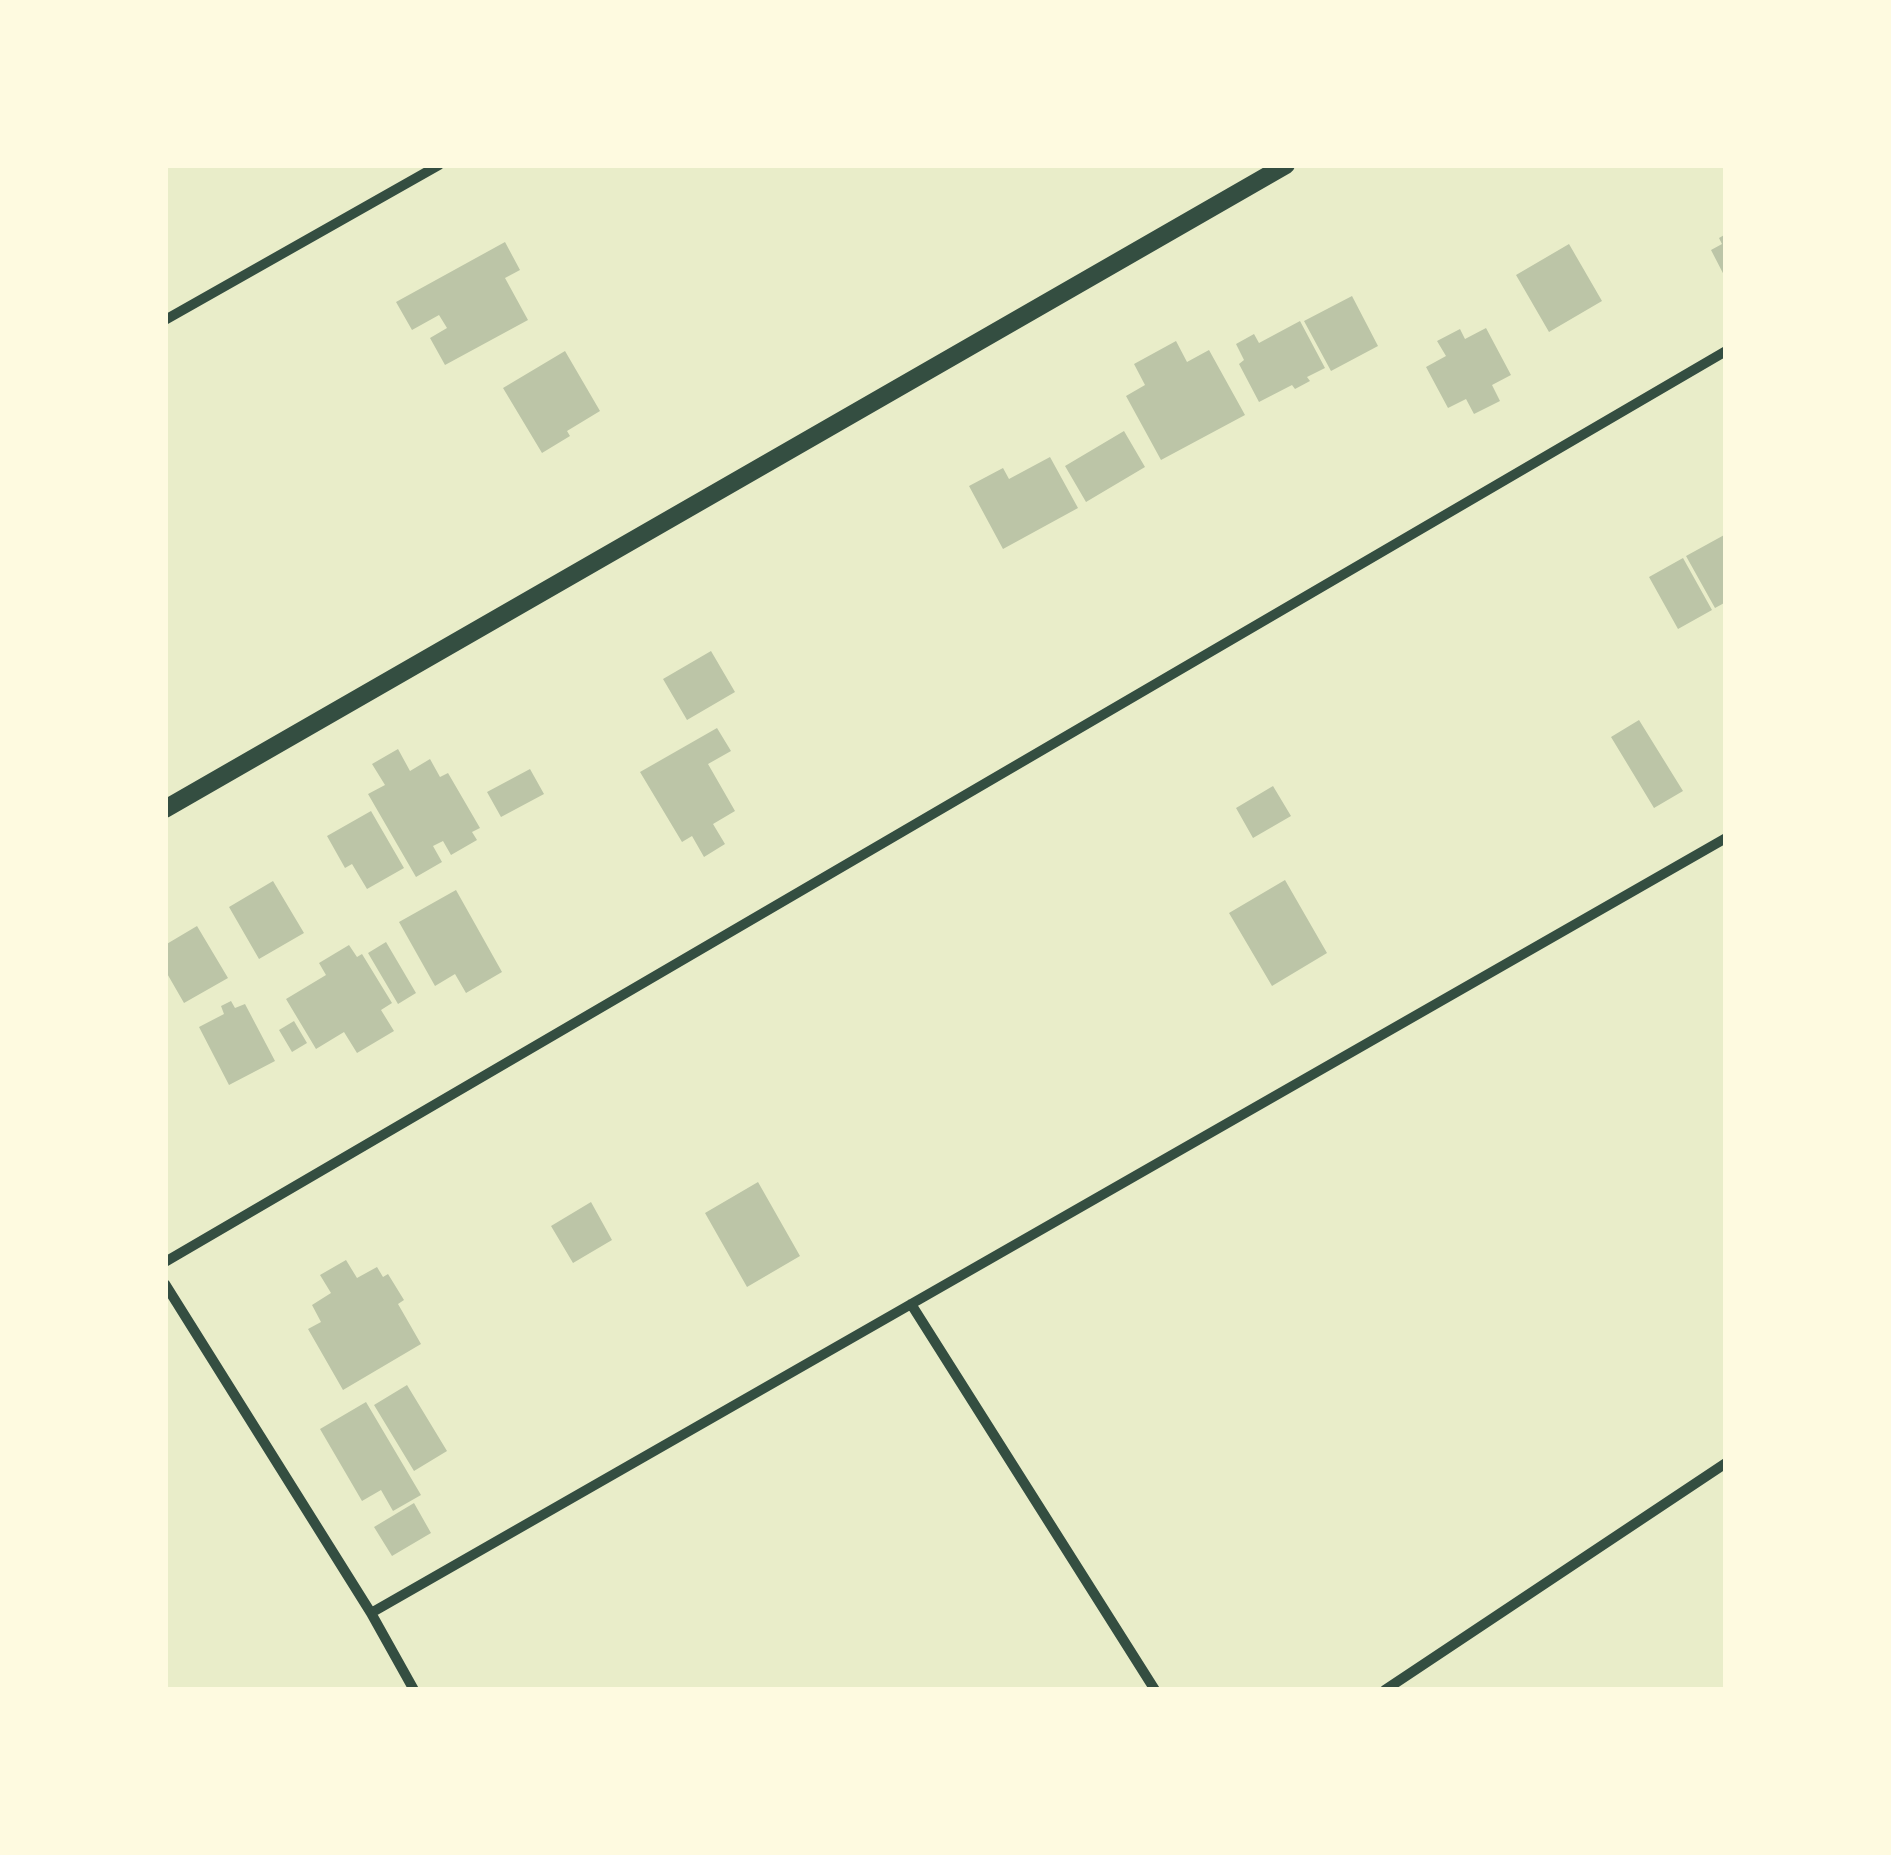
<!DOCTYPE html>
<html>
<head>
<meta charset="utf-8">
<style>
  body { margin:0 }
  #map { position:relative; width:1891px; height:1855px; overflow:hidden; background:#e9edc9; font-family:"PT Sans",sans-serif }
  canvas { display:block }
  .frame { position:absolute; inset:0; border:168px solid #fefae0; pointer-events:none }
</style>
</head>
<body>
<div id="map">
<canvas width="1891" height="1855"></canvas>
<div class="frame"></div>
</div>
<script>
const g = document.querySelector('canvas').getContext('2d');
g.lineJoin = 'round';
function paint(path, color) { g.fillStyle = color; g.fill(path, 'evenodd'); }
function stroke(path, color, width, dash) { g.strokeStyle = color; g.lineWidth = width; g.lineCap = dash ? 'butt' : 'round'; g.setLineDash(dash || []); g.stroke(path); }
const building = new Path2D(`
  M 1726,234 L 1726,279 L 1711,250 L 1722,244 L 1719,238 Z
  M 505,242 L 520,270 L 505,278 L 528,320 L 445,365 L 430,338 L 447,328 L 439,315 L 412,330 L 396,302 Z
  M 1569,244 L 1602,301 L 1549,332 L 1516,275 Z
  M 1352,296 L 1378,346 L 1331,371 L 1304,321 Z
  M 1300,321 L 1325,368 L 1307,377 L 1310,381 L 1295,389 L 1292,385 L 1259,402 L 1239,364 L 1244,360 L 1236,344 L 1254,334 L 1259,343 Z
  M 1486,328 L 1511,375 L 1492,385 L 1500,401 L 1474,414 L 1466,399 L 1448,408 L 1426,367 L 1446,356 L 1437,341 L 1460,329 L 1465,339 Z
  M 1176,341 L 1187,362 L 1209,350 L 1245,415 L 1161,460 L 1126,396 L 1145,385 L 1134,364 Z
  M 565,351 L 600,411 L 567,431 L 570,436 L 542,453 L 503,388 Z
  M 1124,431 L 1145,467 L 1086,502 L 1065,466 Z
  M 1050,457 L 1078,508 L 1003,549 L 969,486 L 1003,468 L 1009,479 Z
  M 1726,534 L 1726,602 L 1715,608 L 1686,556 Z
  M 1683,558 L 1712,610 L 1678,629 L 1649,577 Z
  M 711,651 L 735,692 L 687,720 L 663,679 Z
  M 1639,720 L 1683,791 L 1654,808 L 1611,737 Z
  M 717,728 L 731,751 L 708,764 L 735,811 L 713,824 L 725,844 L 704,857 L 692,836 L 682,842 L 640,772 Z
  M 398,749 L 410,771 L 430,759 L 440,777 L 448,773 L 480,828 L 472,832 L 477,840 L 451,855 L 443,841 L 433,846 L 442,862 L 416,877 L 368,794 L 385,785 L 372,764 Z
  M 530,769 L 544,794 L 501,817 L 487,792 Z
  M 1273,786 L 1291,816 L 1253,838 L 1236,808 Z
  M 371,811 L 404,868 L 367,889 L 352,864 L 345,868 L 327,836 Z
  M 1285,880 L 1327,953 L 1272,986 L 1229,913 Z
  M 273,881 L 304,933 L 259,959 L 229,907 Z
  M 456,890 L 502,972 L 466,993 L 455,974 L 435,986 L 399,922 Z
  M 197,926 L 228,978 L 184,1003 L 165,970 L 165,945 Z
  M 386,942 L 416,993 L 398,1004 L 368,953 Z
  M 349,945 L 357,957 L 362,954 L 392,1003 L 381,1010 L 394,1031 L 357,1053 L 344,1032 L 316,1049 L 286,999 L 326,975 L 319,963 Z
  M 231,1001 L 235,1008 L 245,1004 L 275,1061 L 229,1085 L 199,1027 L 224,1014 L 221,1006 Z
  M 294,1021 L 307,1043 L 292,1052 L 279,1030 Z
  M 758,1182 L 800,1256 L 747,1287 L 705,1213 Z
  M 591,1202 L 612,1240 L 573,1263 L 551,1226 Z
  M 346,1260 L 357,1278 L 377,1267 L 383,1277 L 388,1274 L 404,1300 L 398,1304 L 421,1344 L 343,1390 L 308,1329 L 321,1322 L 312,1305 L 331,1293 L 320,1275 Z
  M 407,1385 L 447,1451 L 414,1471 L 374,1405 Z
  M 366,1402 L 421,1495 L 393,1511 L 381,1490 L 362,1501 L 320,1429 Z
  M 414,1503 L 431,1533 L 392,1556 L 374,1527 Z`);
const minor = new Path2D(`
  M 165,320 L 439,165
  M 165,1262 L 1726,351
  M 165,1284 L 371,1613 L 414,1690
  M 911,1304 L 1155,1690
  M 371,1613 L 1726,838
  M 1385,1690 L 1726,1463`);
const tertiary = new Path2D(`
  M 165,809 L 1286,165`);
paint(building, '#bcc5a7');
stroke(minor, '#344e41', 10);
stroke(tertiary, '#344e41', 18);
</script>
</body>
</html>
